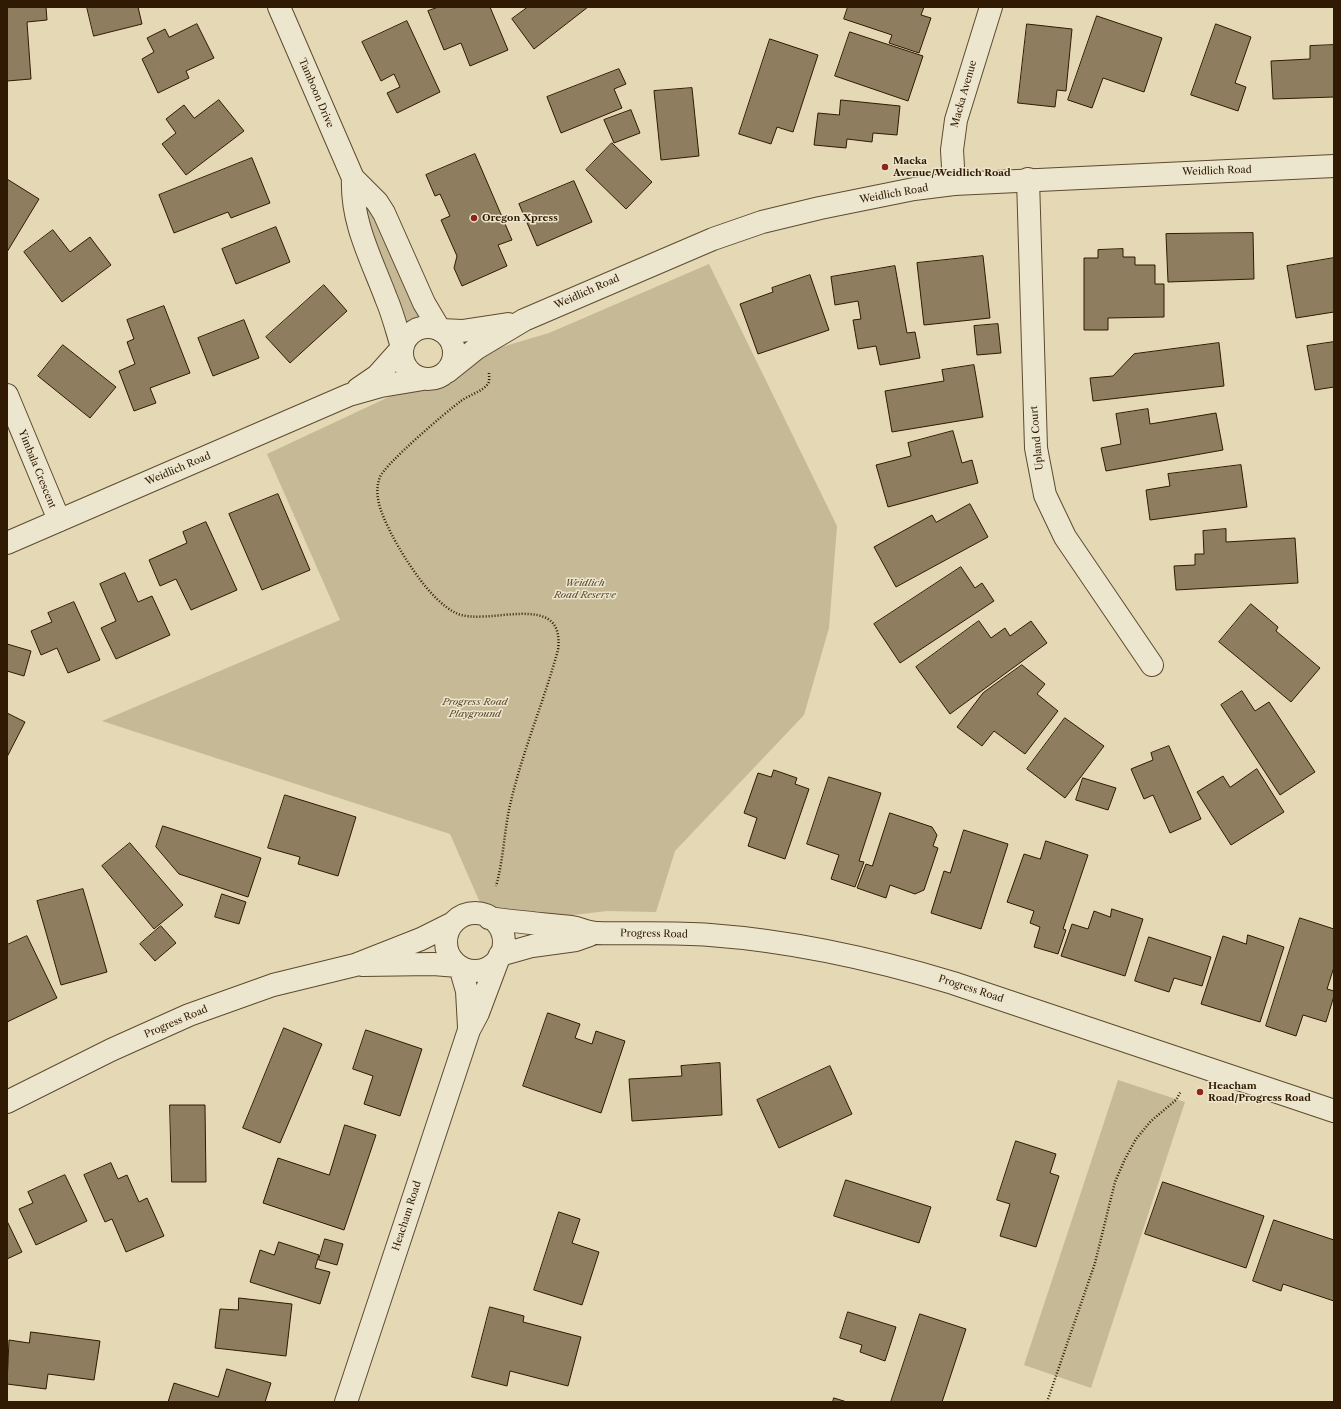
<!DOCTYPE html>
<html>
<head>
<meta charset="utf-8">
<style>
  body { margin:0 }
  #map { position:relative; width:1341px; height:1409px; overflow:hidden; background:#e4d9b4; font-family:"Libre Caslon Text",serif }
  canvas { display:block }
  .frame { position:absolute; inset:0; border:8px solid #301a03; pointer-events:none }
</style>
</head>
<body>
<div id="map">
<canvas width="1341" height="1409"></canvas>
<div class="frame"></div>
</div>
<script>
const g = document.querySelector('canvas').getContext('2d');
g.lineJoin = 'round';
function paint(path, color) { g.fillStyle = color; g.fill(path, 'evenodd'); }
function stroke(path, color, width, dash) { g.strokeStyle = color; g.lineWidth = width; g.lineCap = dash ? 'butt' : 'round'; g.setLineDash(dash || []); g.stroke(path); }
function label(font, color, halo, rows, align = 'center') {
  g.font = font + ' "Libre Caslon Text",serif'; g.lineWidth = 3; g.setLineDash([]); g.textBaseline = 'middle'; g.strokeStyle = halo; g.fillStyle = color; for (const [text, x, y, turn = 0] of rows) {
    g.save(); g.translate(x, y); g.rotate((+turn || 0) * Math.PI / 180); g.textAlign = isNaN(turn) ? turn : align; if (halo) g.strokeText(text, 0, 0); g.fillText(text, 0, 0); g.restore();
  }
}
const green = new Path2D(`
  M 369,203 L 426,316 L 403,326 L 360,207 Z
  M 709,264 L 837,526 L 829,628 L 804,715 L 675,851 L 656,912 L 607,911 L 565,916 L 491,909 L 481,905 L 450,834 L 102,721 L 340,620 L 267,454 L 393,395 L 405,391 L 439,388 L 446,386 L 454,380 L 469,362 L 495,349 L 549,333 Z
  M 1118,1080 L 1185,1102 L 1091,1388 L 1024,1365 Z`);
const building = new Path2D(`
  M 7,7 L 46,7 L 47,20 L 27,22 L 31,79 L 7,81 Z
  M 87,7 L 138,7 L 142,24 L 94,36 Z
  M 439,7 L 490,7 L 508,50 L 470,66 L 461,43 L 444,50 L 428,11 Z
  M 528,7 L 588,7 L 534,49 L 512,19 Z
  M 848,7 L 924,7 L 921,15 L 931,18 L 919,53 L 889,43 L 892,35 L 844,19 Z
  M 1097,16 L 1162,38 L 1144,92 L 1103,78 L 1092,108 L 1068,100 Z
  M 407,21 L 440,92 L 397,113 L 387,93 L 400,87 L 394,74 L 381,81 L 362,42 Z
  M 197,24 L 214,58 L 186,71 L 189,78 L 158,93 L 142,59 L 154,52 L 147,38 L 165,29 L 169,37 Z
  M 1027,24 L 1072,29 L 1066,91 L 1057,90 L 1055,107 L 1018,103 Z
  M 1216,24 L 1251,37 L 1235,83 L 1246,87 L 1238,111 L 1191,95 Z
  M 850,32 L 923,56 L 908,101 L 835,76 Z
  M 770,39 L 818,55 L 793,132 L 777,127 L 771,144 L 739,134 Z
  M 1334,45 L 1334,97 L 1273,99 L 1271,61 L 1310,59 L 1310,46 Z
  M 619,69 L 626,84 L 614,89 L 622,108 L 561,133 L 547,97 Z
  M 692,88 L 699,156 L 661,160 L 654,91 Z
  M 219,100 L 244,131 L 186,175 L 162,144 L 176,133 L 166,119 L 184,105 L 194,118 Z
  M 841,100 L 900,106 L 897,135 L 873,133 L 872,142 L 847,139 L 846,148 L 814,145 L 818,113 L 839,115 Z
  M 631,110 L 640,133 L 614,143 L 604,120 Z
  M 612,143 L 652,182 L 626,209 L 586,170 Z
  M 475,154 L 512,240 L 498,245 L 507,266 L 462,286 L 454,268 L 457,256 L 441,220 L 450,216 L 440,194 L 435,196 L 426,175 Z
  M 252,158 L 270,203 L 231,218 L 228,212 L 174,233 L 159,195 Z
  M 7,179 L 39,199 L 7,252 Z
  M 574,181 L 592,222 L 537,246 L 519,204 Z
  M 276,227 L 290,262 L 236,284 L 222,249 Z
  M 53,230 L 70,252 L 90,237 L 111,265 L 62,302 L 24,252 Z
  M 1253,233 L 1254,279 L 1168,282 L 1166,234 Z
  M 1123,249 L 1123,257 L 1135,257 L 1135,265 L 1155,265 L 1155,284 L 1164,284 L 1164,317 L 1108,318 L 1108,330 L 1084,330 L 1084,258 L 1098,258 L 1098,250 Z
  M 983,256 L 990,318 L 924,325 L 917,263 Z
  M 1334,258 L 1334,312 L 1296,318 L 1287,266 Z
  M 895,266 L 907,333 L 915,332 L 920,358 L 880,365 L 876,346 L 858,349 L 853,320 L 861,319 L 858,301 L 835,305 L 831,277 Z
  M 810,275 L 829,330 L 758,354 L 740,304 L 773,292 L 772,288 Z
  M 324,285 L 347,311 L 290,363 L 266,337 Z
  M 164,306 L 190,373 L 150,388 L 156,403 L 134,411 L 119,371 L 135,364 L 127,342 L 134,339 L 127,320 Z
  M 244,320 L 259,358 L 213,376 L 198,338 Z
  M 998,324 L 1001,353 L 977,355 L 974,326 Z
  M 1334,342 L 1334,387 L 1315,390 L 1307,346 Z
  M 1219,343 L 1224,386 L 1093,401 L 1090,378 L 1113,376 L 1134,354 Z
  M 63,345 L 116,387 L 90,418 L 38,376 Z
  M 974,365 L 983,417 L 892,432 L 885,391 L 944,381 L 942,370 Z
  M 1148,409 L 1150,424 L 1216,413 L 1223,450 L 1106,471 L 1101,448 L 1121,444 L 1116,414 Z
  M 953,431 L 962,463 L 972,460 L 978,483 L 888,507 L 876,465 L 911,456 L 908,443 Z
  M 1241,465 L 1247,507 L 1150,520 L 1146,490 L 1170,486 L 1168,474 Z
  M 278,494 L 310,570 L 262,590 L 229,514 Z
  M 970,504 L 988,537 L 896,587 L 874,547 L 932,515 L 936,522 Z
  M 206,522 L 237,590 L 191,610 L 176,579 L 160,586 L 149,560 L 187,543 L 183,532 Z
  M 1226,529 L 1226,542 L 1295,538 L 1298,583 L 1176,590 L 1174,566 L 1195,565 L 1195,554 L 1204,554 L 1203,531 Z
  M 961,567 L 975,588 L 982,583 L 994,601 L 900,663 L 874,624 Z
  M 125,573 L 138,602 L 152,596 L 170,635 L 116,659 L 101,628 L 116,621 L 100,584 Z
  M 74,602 L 100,660 L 68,673 L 57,648 L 41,655 L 31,631 L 52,622 L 48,613 Z
  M 1251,604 L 1278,627 L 1276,631 L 1320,668 L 1291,702 L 1219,642 Z
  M 979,621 L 991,638 L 1005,628 L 1010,636 L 1031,621 L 1047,643 L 950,714 L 916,667 Z
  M 7,644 L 31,651 L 24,676 L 7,671 Z
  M 1022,665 L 1045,684 L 1037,694 L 1058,711 L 1025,754 L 994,731 L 982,746 L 957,727 L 983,693 Z
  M 1242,691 L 1255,711 L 1269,702 L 1315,772 L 1280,795 L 1221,705 Z
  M 7,713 L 25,722 L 7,757 Z
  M 1065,718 L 1104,746 L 1065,798 L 1027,769 Z
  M 1169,746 L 1201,819 L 1170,833 L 1153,795 L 1144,799 L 1131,769 L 1153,760 L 1151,753 Z
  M 1257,769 L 1284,812 L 1231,845 L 1197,792 L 1223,776 L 1230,787 Z
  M 774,770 L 797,778 L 795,784 L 809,789 L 785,859 L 748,846 L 757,818 L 744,813 L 758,773 L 771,777 Z
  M 829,777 L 881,793 L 859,861 L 864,862 L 855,887 L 831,879 L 839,855 L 807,844 Z
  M 1083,778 L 1116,788 L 1108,810 L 1076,800 Z
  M 285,795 L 356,817 L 338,876 L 298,864 L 300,857 L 268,848 Z
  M 890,813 L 932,827 L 937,835 L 933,846 L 938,848 L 924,890 L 915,894 L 890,885 L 886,898 L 857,888 L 866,864 L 872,866 Z
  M 163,826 L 261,858 L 248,897 L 179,874 L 156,847 Z
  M 964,830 L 1008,844 L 981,929 L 931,913 L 944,871 L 950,873 Z
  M 1046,841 L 1088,855 L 1063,929 L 1066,930 L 1058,954 L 1034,947 L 1040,927 L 1030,923 L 1034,911 L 1007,902 L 1024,854 L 1040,859 Z
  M 130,843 L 183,905 L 154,929 L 102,866 Z
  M 83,889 L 107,972 L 61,985 L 37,901 Z
  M 222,894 L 246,902 L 239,924 L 215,917 Z
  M 1112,909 L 1143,919 L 1125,976 L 1061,956 L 1072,924 L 1088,929 L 1094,911 L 1110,917 Z
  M 1300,918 L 1334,929 L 1334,967 L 1327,989 L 1334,991 L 1334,996 L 1326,1022 L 1303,1015 L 1296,1036 L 1266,1026 Z
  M 161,926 L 176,943 L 155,961 L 140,944 Z
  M 1248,935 L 1284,947 L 1260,1022 L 1201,1004 L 1223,936 L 1246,944 Z
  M 27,936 L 57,998 L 7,1022 L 7,945 Z
  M 1149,937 L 1211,957 L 1202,986 L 1174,978 L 1169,992 L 1135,981 Z
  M 548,1013 L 580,1024 L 575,1038 L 592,1044 L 596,1031 L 625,1041 L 601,1113 L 523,1086 Z
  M 284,1028 L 322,1044 L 280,1143 L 243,1128 Z
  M 366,1030 L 422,1049 L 400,1116 L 364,1104 L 373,1076 L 353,1069 Z
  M 720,1063 L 722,1115 L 632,1121 L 629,1079 L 682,1076 L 681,1066 Z
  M 830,1066 L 852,1114 L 779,1148 L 757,1100 Z
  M 170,1105 L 205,1105 L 206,1182 L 172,1182 Z
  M 345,1125 L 376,1135 L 344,1230 L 263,1203 L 278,1158 L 329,1175 Z
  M 1016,1141 L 1056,1154 L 1050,1173 L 1059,1176 L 1036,1247 L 1000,1236 L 1010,1204 L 997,1200 Z
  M 111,1163 L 118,1179 L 127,1175 L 139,1202 L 147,1198 L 164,1236 L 126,1252 L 112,1219 L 105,1222 L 84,1175 Z
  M 65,1175 L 87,1221 L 36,1245 L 19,1209 L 33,1203 L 28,1192 Z
  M 846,1180 L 931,1207 L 919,1243 L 834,1216 Z
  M 1163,1182 L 1264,1216 L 1246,1268 L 1145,1234 Z
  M 559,1212 L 580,1219 L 572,1243 L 599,1252 L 582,1305 L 534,1290 Z
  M 1274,1220 L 1334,1240 L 1334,1301 L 1283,1284 L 1281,1291 L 1253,1281 Z
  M 7,1221 L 22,1252 L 7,1259 Z
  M 325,1239 L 343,1244 L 337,1265 L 319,1260 Z
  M 279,1242 L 319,1255 L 315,1268 L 330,1272 L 320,1304 L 250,1282 L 260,1250 L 274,1255 Z
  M 239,1298 L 292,1304 L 286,1356 L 215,1348 L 220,1309 L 238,1310 Z
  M 490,1307 L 524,1316 L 523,1322 L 581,1337 L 568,1386 L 510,1371 L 507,1386 L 472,1377 Z
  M 848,1312 L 896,1327 L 885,1361 L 860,1352 L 862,1345 L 840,1338 Z
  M 920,1314 L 966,1329 L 942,1402 L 891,1402 Z
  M 31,1332 L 100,1341 L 94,1380 L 48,1374 L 46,1389 L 7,1384 L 9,1340 L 29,1343 Z
  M 227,1369 L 271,1383 L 265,1402 L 168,1402 L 174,1383 L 218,1397 Z
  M 834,1398 L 847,1402 L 833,1402 Z`);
const path = new Path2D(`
  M 489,373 C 489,377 490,382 487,385 C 481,392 469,395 461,401 C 447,411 385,464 380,477 C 372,497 384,519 393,537 C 406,561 431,601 456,613 C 486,628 566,588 558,650 C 544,701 523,750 511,801 C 504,829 504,858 496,886
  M 1047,1402 L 1095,1263 L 1115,1182 L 1125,1159 L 1136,1139 L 1151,1121 L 1176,1100 L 1181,1091`);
const minor = new Path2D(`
  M 279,7 L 353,178 L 377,202 L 384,213 L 424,303 L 440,330
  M 353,178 C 351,222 371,258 386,298 C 393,314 397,331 402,347
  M 1028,179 L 1036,448 L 1045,495 L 1065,537 L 1152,665
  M 954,184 L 952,150 L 956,120 L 991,7
  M 7,395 L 59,520
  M446 942a29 29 0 1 1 58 0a29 29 0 1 1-58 0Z
  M 489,918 C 516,922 543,924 571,927 C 579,928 588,933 597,933 C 635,934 672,932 710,935 C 792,941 874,959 953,983 L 1334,1111
  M 500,955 L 532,946 L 576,940 L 590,935
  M 362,965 L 433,964 L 458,966
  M 460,967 L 467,991 L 469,1027
  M 7,1102 L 111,1050 L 189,1015 L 273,985 L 355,965 L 421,939 L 453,923
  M 346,1402 L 469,1030 L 478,1013 L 499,957`);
const tertiary = new Path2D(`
  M402 353a26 26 0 1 1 52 0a26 26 0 1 1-52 0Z
  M 441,330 L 462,331 L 508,324
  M 447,372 L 477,348 L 524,320 L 713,239 L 762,222 L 820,208 L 914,189 L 954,184 L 1334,166
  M 358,389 L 377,376 L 402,348
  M 7,543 L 349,395 L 381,386 L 423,379`);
const markers = [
  [885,167,4,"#8f2418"],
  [474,218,4,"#8f2418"],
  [1200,1092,4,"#8f2418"]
];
const streetNames = [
  ["Tamboon Drive",316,93,67],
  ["Macka Avenue",964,94,-74],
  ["Weidlich Road",1217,171,-2],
  ["Weidlich Road",894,194,-10],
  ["Weidlich Road",587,292,-24],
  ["Upland Court",1037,438,-95],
  ["Yimbala Crescent",37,469,68],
  ["Weidlich Road",178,469,-23],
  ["Progress Road",654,934,1],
  ["Progress Road",971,989,18],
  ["Progress Road",176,1022,-23],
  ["Heacham Road",407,1216,-72]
];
const poiNames = [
  ["Macka",893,161],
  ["Avenue/Weidlich Road",893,173],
  ["Oregon Xpress",482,218],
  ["Heacham",1208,1086],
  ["Road/Progress Road",1208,1098]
];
const parkNames = [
  ["Weidlich",585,583],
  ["Road Reserve",585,595],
  ["Progress Road",475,702],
  ["Playground",475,714]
];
paint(green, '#c5b996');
paint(building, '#8e7d5f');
stroke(building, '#301a03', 1);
stroke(minor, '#5d4a2f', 24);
stroke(tertiary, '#5d4a2f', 24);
stroke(path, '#301a03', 2.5, [1, 2]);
stroke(minor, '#ede6ce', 22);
stroke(tertiary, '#ede6ce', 22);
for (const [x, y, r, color] of markers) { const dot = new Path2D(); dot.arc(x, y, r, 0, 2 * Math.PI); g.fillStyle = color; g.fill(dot); stroke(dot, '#ede6ce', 1.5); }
label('10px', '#301a03', '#ede6ce', streetNames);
label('bold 10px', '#301a03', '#ede6ce', poiNames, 'left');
label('italic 10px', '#5d4a2f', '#ede6ce', parkNames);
</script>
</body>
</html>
